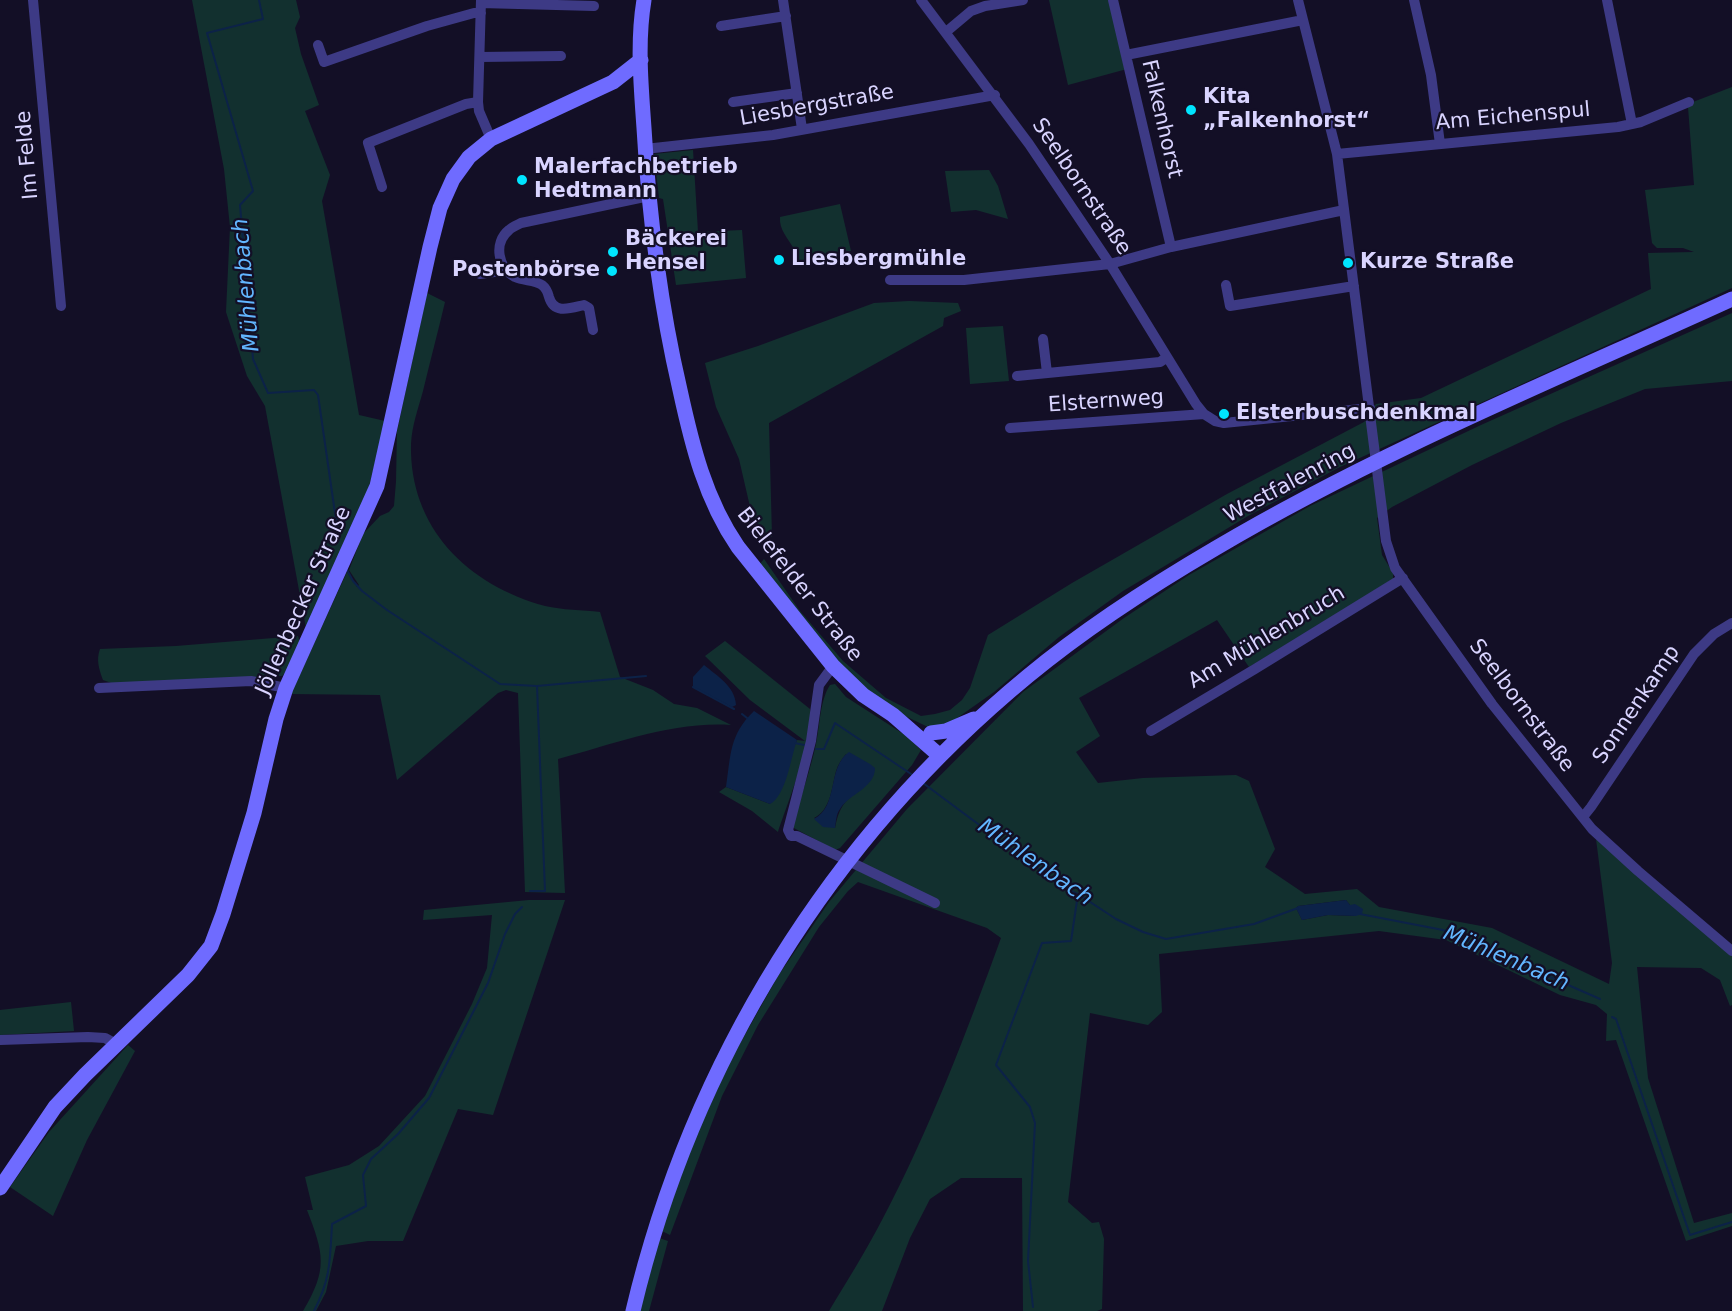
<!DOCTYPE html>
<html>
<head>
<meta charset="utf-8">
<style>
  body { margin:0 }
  canvas { display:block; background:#130f26 }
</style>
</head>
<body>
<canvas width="1732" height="1311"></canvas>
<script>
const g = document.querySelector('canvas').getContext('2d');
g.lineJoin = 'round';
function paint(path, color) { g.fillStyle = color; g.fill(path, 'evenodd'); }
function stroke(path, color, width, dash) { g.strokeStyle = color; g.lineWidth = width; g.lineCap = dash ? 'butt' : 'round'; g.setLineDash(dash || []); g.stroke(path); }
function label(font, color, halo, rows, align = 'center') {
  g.font = font + ' "DejaVu Sans",sans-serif'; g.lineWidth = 4.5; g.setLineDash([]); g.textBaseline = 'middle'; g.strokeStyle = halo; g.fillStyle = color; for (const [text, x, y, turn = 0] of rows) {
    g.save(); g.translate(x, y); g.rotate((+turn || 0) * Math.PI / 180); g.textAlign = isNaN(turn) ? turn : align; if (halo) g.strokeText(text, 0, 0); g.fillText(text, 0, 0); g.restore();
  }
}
const green = new Path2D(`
  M 192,0 L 296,0 L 300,17 L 295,28 L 301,54 L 319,105 L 305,111 L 330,175 L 322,201 L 359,415 L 385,421 L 367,495 L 306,628 L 265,406 L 247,376 L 226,312 L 230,227 L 224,169 Z
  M 1049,0 L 1110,0 L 1127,69 L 1068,85 Z
  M 1732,87 L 1732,288 L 1340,467 L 1248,516 L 1123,591 L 1059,637 L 994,692 L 950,723 L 928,727 L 901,714 L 871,695 L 833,659 L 759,565 L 764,559 L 800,611 L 843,661 L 886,698 L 921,716 L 935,714 L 950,710 L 962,700 L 970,688 L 988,635 L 1072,583 L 1227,494 L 1364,422 L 1376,404 L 1421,398 L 1651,289 L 1648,253 L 1694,252 L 1683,248 L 1657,248 L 1652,243 L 1645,190 L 1694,185 L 1688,107 L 1693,102 Z
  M 693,150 L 698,232 L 742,230 L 746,278 L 676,285 L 663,199 L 659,198 L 654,154 Z
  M 989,170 L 998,186 L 1008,219 L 976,210 L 951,212 L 945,171 Z
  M 840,204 L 851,251 L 811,258 L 800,263 C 796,258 796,254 794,249 C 788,238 779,230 780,217 Z
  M 427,293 L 445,302 C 438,332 430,361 423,391 C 418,409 412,425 411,444 C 409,528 468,585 545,606 C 562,610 582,610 600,612 L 620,677 L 653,690 L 674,704 L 697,708 L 731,725 C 673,721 614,744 558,759 L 565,893 L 525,892 L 518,693 L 506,690 L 498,693 L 397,780 L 380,695 L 291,694 L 347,572 L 357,587 L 359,585 L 349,570 L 363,534 L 380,516 L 389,512 L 394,506 L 396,482 L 397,431 Z
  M 909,301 L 958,303 L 961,311 L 944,318 L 943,326 L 769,423 L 772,537 L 757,537 L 739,459 L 716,407 L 705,363 L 758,346 L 874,303 Z
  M 1732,313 L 1732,381 L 1645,389 L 1561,423 L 1472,465 L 1392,507 L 1377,518 L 1382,555 L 1393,573 L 1393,579 L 1249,667 L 1217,620 L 1079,698 L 1100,736 L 1076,752 L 1098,783 L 1143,778 L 1236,775 L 1249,781 L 1275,849 L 1265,867 L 1305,894 L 1357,889 L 1379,907 L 1492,928 L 1609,984 L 1612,963 L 1596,839 L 1732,956 L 1732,1005 L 1730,1006 L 1720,980 L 1701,968 L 1637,967 L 1648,1078 L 1694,1223 L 1732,1213 L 1732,1226 L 1686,1241 L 1616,1040 L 1606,1041 L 1607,1014 L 1596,1005 L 1560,995 L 1446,940 L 1379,931 L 1159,954 L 1162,1012 L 1148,1025 L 1090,1013 L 1068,1202 L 1092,1223 L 1099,1222 L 1104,1239 L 1102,1309 L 1097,1311 L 1023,1311 L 1022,1178 L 961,1178 L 930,1199 L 910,1238 L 882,1311 L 829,1311 C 847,1281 866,1251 882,1220 C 930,1129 966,1034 1001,938 L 987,928 L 858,882 L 848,891 L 819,927 L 758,1025 L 722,1096 L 670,1235 L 662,1231 L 686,1159 L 728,1065 L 778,976 L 829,902 L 907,809 L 1023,692 L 1124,618 L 1189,575 L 1310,506 L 1481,425 ZM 1346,900 L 1350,905 L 1356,916 L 1328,915 L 1302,920 L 1296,908 L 1298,906 Z
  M 1003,326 L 1009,381 L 970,384 L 966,328 Z
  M 298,636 L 300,643 L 287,671 L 282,676 L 117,685 L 103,680 C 99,669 96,660 100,649 L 176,646 Z
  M 725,641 L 810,709 C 815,735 787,805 778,832 L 752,811 L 719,792 L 726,787 L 770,804 L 797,740 L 805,741 L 750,700 L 705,656 Z
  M 835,684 L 846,697 L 905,735 L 921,750 L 912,765 L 840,848 L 835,850 L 792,827 C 800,799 810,772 816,744 C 820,725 820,700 830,685 ZM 846,754 L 868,783 C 848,799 840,802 835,828 L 814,818 C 831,810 832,786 836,771 C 838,764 842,759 846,754 Z
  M 529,900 L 565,900 L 493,1115 L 458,1109 L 403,1241 L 368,1241 L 336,1246 L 326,1292 L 316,1311 L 303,1311 C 328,1269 324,1254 307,1210 L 313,1210 L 305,1177 L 349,1165 L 379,1146 L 425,1096 L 472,1004 L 487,968 L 492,915 L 423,920 L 424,910 Z
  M 71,1002 L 74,1031 L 0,1035 L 0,1010 Z
  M 128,1045 L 135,1051 L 87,1140 L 53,1216 L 10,1187 L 49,1132 Z
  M 659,1238 L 668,1241 L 649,1311 L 639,1311 Z`);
const water = new Path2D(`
  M 704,665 C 717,676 735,686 736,705 L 732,707 L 693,687 L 693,677 Z
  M 754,711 L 797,740 C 791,757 786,796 770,804 L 726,787 C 731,755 729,735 754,711 Z
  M 849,752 L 870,764 L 875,768 C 875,788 849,794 840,809 C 836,814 836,822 835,828 L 823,827 L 814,819 C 839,806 827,767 849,752 Z
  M 1346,900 L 1350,905 L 1355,904 L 1363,909 L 1362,914 L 1356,916 L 1328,915 L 1302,920 L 1296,908 L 1298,906 Z`);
const stream = new Path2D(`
  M 259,0 L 263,19 L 207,33 L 253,191 L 240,205 L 253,359 L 268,393 L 314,390 L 318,395 L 338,534
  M 347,570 L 353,581 L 362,591 L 387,610 L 500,684 L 537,686 L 646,676
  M 693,687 L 734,709
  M 742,714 L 747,718
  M 795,743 L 804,745
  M 816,749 L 824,749 L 835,723 L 914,776
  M 923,783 L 1064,888 L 1078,894 L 1116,919 L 1143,932 L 1166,939 L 1254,924 L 1298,908
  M 530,891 L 545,891 L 537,686
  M 1360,914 L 1443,930 L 1600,999
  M 1612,1017 L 1616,1019 L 1690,1235 L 1732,1222
  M 1033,1307 L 1028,1261 L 1035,1123 L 1030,1107 L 996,1065 L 1042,943 L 1071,941 L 1078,894
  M 314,1311 C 331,1278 330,1259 332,1224 L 366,1206 L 363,1175 L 371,1159 L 398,1134 L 429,1098 L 488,983 L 505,934 L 515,914 L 522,907`);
const minor = new Path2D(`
  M 33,0 L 61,306
  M 481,0 L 478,102 L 479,111 L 491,139
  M 783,0 L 802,129
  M 921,0 L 1029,144 L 1110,264 L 1196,404 L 1204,414 L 1215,421 L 1224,423 L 1370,408
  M 1113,0 L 1171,247
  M 1298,0 L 1337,154 L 1386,541 L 1395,568 L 1492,704 L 1592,829 L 1638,871 L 1732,951
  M 1414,0 L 1431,75 L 1440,144
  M 1607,0 L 1632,124
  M 481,3 L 594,6
  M 721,26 L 786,16
  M 946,32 L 971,11 L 985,6 L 1023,0
  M 318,45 L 324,62 L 427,26 L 474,13 L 481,13
  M 1126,55 L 1303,20
  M 480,57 L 561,56
  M 733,102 L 797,93
  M 645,149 L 773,135 L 995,95
  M 1337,154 L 1618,127 L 1641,122 L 1689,102
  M 382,187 L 368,143 L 466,104 L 478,102
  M 480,274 L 501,271 L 504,267
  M 890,280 L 964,280 L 1110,264 L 1171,247 L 1344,210
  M 1226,285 L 1230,306 L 1354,286
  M 593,330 L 589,308 L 584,305 C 571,308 554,315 549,297 C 548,293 546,288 542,285 C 535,280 524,281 515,277 C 498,268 493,243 509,230 C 512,227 517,225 521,223 L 649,196
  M 1043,339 L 1047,373
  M 1017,376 L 1160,362 L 1166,358
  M 1010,428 L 1204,414
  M 833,666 L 819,685 L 811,741 L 788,830 L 791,836 L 797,836 L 935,903
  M 99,688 L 251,681 L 286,688
  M 1151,731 L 1255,669 L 1403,578
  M 1583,817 L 1591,807 L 1694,654 L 1714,634 L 1732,623
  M 0,1040 L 88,1037 L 105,1038 L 116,1044`);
const secondary = new Path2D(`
  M 644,0 C 637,42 641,85 644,128 C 649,216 660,304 680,390 C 692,445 705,499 738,547 L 833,666 L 863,695 L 893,715 L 940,756
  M 931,733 L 946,731 L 974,719
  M 0,1188 L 55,1107 L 85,1075 L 188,975 L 211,946 L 223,914 L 254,813 L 276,719 L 286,688 L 377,486 L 430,247 L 440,208 L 453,179 L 469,157 L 491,139 L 613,82 L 641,60
  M 633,1311 C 692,1062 830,839 1028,676 C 1086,628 1151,586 1216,548 C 1380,451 1559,378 1732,299`);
const markers = [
  [1191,110,6,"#00e5ff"],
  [522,180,6,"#00e5ff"],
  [613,252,6,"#00e5ff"],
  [779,260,6,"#00e5ff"],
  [1348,263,6,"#00e5ff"],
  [612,271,6,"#00e5ff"],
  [1224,414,6,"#00e5ff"]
];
const poiNames = [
  ["Kita",1203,98],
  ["„Falkenhorst“",1203,122],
  ["Malerfachbetrieb",534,168],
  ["Hedtmann",534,192],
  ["Bäckerei",625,240],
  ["Hensel",625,264],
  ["Liesbergmühle",791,260],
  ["Kurze Straße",1360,263],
  ["Postenbörse",600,271,"right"],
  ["Elsterbuschdenkmal",1236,414]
];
const streetNames = [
  ["Liesbergstraße",817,106,-10],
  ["Am Eichenspul",1513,117,-5],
  ["Falkenhorst",1161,119,77],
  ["Im Felde",28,155,-95],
  ["Seelbornstraße",1081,187,56],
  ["Elsternweg",1106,402,-4],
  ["Westfalenring",1290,484,-28],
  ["Bielefelder Straße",799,585,52],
  ["Jöllenbecker Straße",304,601,-66],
  ["Am Mühlenbruch",1267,638,-31],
  ["Sonnenkamp",1637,705,-56],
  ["Seelbornstraße",1521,706,53]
];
const waterNames = [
  ["Mühlenbach",247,285,-95],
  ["Mühlenbach",1035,863,35],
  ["Mühlenbach",1506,959,23]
];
paint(green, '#12302f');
paint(water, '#0c2248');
stroke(stream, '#0c2248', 2);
stroke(minor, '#3d3a85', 10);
stroke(secondary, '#6f6bff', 15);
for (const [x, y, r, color] of markers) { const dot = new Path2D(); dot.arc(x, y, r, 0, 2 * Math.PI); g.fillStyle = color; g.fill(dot); stroke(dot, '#130f26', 2); }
label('bold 21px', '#d9d4ff', '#130f26', poiNames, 'left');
label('21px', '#d9d4ff', '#130f26', streetNames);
label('italic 22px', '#62b6ff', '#130f26', waterNames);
</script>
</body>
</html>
